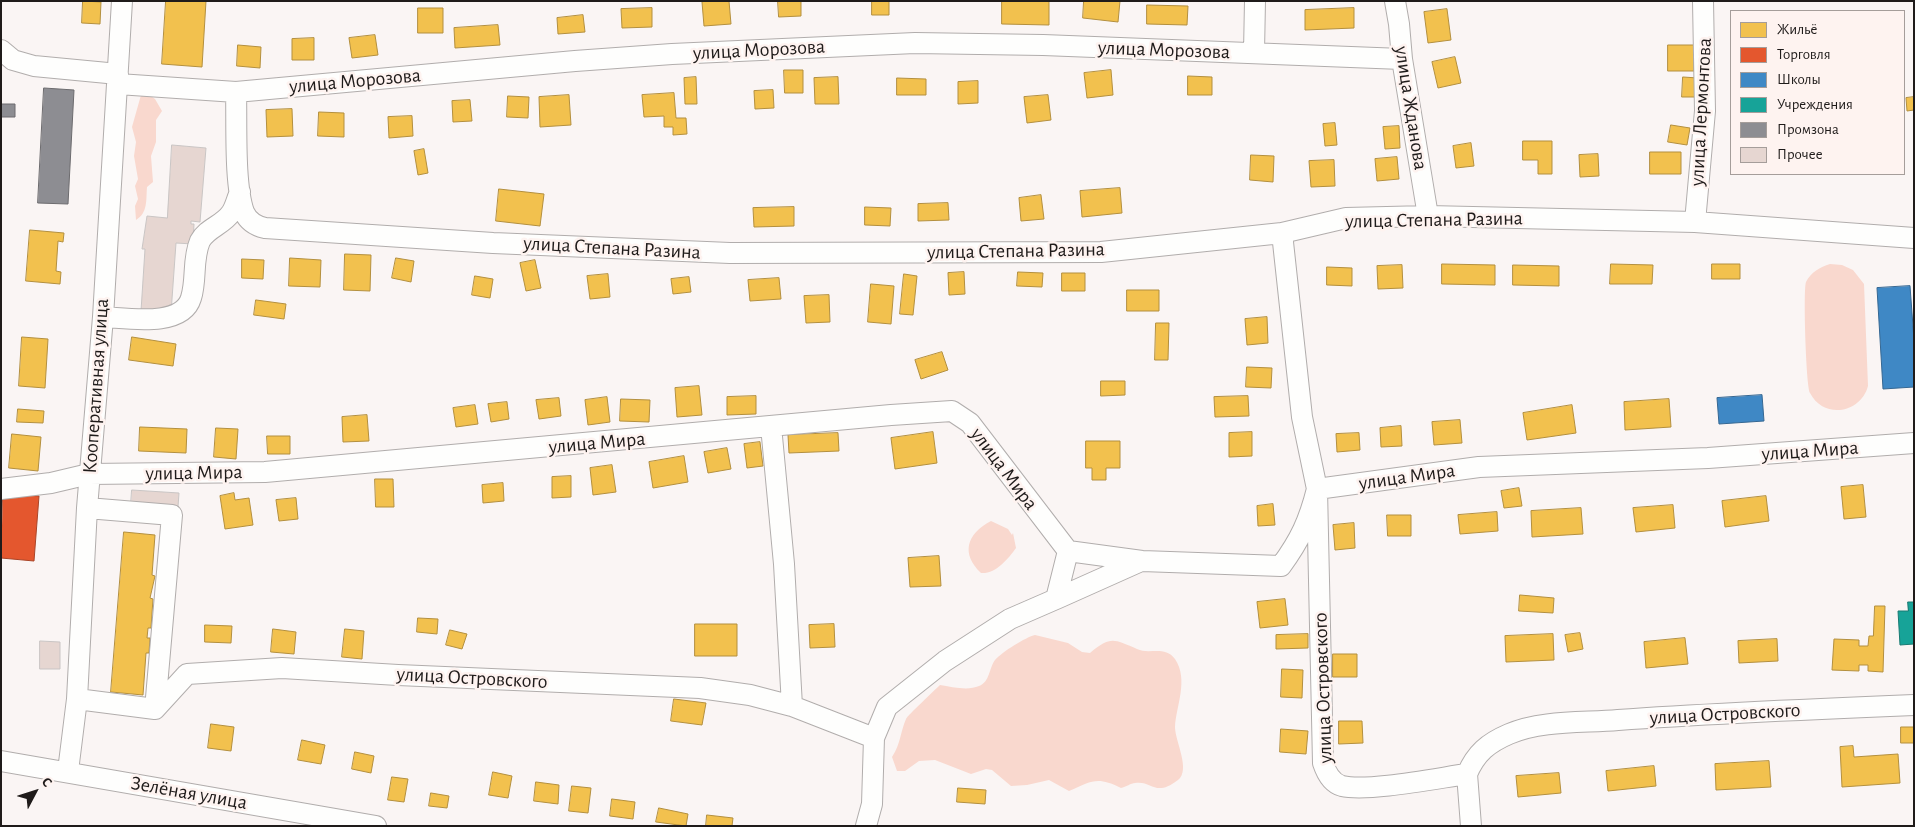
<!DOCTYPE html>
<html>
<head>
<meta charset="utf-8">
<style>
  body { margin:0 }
  #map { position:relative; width:1915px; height:827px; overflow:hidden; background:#faf5f4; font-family:"Alegreya Sans",sans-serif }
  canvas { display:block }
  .frame { position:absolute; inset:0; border:2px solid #1f1b1a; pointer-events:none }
  .legend { position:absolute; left:1730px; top:10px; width:175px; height:165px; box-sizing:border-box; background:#fef3f0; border:1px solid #a59d9a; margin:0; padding:6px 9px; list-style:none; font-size:15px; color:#1f1b1a }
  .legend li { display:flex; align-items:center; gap:10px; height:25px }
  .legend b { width:25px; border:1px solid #a59d9a }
  .north { position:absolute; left:10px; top:767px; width:50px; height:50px; -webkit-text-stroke:4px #fef3f0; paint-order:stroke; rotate:50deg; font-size:14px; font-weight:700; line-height:20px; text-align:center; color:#1f1b1a }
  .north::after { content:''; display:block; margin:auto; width:18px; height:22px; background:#1f1b1a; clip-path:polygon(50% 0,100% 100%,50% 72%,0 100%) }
</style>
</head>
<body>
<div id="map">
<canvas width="1915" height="827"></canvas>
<div class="frame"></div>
<ul class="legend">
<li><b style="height:14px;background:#f2c14e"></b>Жильё</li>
<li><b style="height:14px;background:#e4572e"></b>Торговля</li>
<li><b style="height:14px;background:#3f88c5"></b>Школы</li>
<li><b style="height:14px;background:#17a398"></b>Учреждения</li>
<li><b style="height:14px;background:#8d8d92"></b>Промзона</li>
<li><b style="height:14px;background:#e6d6d1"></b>Прочее</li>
</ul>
<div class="north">С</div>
</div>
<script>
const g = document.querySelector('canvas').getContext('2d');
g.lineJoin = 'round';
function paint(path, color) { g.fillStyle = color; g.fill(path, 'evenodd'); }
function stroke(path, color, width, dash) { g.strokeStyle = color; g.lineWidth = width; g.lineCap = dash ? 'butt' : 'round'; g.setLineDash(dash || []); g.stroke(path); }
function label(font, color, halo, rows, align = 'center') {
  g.font = font + ' "Alegreya Sans",sans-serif'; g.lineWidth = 5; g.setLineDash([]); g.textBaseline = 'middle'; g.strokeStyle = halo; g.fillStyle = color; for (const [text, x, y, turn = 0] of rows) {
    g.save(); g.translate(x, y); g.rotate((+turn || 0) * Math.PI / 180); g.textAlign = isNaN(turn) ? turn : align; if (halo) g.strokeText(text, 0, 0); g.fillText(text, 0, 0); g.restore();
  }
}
const green = new Path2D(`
  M 148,94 L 155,99 L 162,111 L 156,120 L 156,142 L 151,156 L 153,182 L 147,187 C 146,200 148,213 136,220 L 135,206 L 138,199 L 135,186 L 138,179 L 134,156 L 136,142 L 132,127 L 141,95 Z
  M 1830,264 L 1842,265 L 1853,270 L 1864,284 L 1868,386 C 1861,413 1824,420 1810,393 C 1806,385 1803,289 1806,282 C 1811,272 1820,267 1830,264 Z
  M 991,521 L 1008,529 L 1012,535 L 1013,533 L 1016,548 C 1008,559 996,574 981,573 C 961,554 966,534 991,521 Z
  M 1035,635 L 1068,643 L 1082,652 L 1090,653 C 1111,636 1113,639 1137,649 C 1149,655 1165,645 1175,659 C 1189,680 1176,706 1175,727 C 1175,741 1191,770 1178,780 C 1155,798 1152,780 1135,783 C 1131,783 1126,787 1121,788 C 1097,776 1092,781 1069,791 L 1049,780 L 1027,785 L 1011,786 L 992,770 L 986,769 L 971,774 L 935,760 L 919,761 L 905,771 L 897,771 L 892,757 C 901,743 900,733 906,719 C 907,716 936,689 940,685 C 952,687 968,691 979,686 C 990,682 989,668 995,660 C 1002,652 1026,637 1035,635 Z`);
const homes = new Path2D(`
  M 83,1 L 101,2 L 100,24 L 82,23 Z
  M 166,1 L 206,1 L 202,67 L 162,64 Z
  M 729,1 L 731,24 L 704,26 L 702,2 Z
  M 778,1 L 801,1 L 801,16 L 779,17 Z
  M 872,1 L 889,1 L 889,15 L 872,15 Z
  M 1002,1 L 1049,1 L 1049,25 L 1002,24 Z
  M 1084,1 L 1120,1 L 1118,22 L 1083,18 Z
  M 1147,5 L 1188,6 L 1187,25 L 1147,24 Z
  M 418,8 L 443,8 L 443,33 L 418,33 Z
  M 652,8 L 652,27 L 622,28 L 621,9 Z
  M 1354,8 L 1354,28 L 1305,30 L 1305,10 Z
  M 1447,9 L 1451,40 L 1428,43 L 1424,12 Z
  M 583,15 L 585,32 L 558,34 L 557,18 Z
  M 498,25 L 500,45 L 455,48 L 454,28 Z
  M 375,35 L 378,55 L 352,58 L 349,38 Z
  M 314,38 L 314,60 L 292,60 L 292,39 Z
  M 238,45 L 261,47 L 260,68 L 237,66 Z
  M 1668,45 L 1694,45 L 1694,71 L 1668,71 Z
  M 1455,57 L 1461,83 L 1438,88 L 1432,62 Z
  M 784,70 L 803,70 L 803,93 L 785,93 Z
  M 1111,70 L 1113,95 L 1087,98 L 1084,73 Z
  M 1188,76 L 1212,77 L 1212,95 L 1188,95 Z
  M 696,77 L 697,104 L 685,104 L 684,78 Z
  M 838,77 L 839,104 L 815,104 L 814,78 Z
  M 1683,77 L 1698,78 L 1697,97 L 1682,97 Z
  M 897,78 L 926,79 L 926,95 L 897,95 Z
  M 978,81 L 978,103 L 958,104 L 958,82 Z
  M 773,90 L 774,108 L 755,109 L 754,91 Z
  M 674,93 L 676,118 L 686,118 L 687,134 L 673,135 L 673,127 L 664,127 L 664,116 L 644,117 L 642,95 Z
  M 569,95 L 571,125 L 540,127 L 539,97 Z
  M 1048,95 L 1051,120 L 1027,123 L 1024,97 Z
  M 508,96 L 529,97 L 528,118 L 507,117 Z
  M 1914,97 L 1914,110 L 1907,111 L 1906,98 Z
  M 470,100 L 472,121 L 453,122 L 452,101 Z
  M 292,109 L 293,136 L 267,137 L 266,110 Z
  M 319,112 L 344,113 L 344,137 L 318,136 Z
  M 412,116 L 413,136 L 389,138 L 388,117 Z
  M 1335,123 L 1337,145 L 1325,146 L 1323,124 Z
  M 1671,125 L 1690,128 L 1687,145 L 1668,142 Z
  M 1399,126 L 1400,148 L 1385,149 L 1383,127 Z
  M 1523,141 L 1552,141 L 1552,174 L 1538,174 L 1538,160 L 1523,160 Z
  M 1471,143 L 1474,166 L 1456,168 L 1453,146 Z
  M 424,149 L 428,173 L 418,175 L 414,151 Z
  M 1650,152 L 1681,152 L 1681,174 L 1650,174 Z
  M 1598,154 L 1599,176 L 1580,177 L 1579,155 Z
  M 1251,155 L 1274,156 L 1273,182 L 1250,180 Z
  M 1397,157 L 1399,179 L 1377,181 L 1375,159 Z
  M 1334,160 L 1335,186 L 1311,187 L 1309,161 Z
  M 1120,188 L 1122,213 L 1082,217 L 1080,191 Z
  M 499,189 L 544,194 L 540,226 L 496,221 Z
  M 1041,195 L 1044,219 L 1021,221 L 1019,198 Z
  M 948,203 L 949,220 L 918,221 L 918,204 Z
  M 794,207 L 794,226 L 754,227 L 753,208 Z
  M 865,207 L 891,208 L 890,226 L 865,225 Z
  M 30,230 L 64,233 L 63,242 L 58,241 L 56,271 L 61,272 L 60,284 L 26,281 Z
  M 345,254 L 371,255 L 370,291 L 344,290 Z
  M 290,258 L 321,260 L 320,287 L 289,286 Z
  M 396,258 L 414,261 L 411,282 L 392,278 Z
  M 242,259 L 264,260 L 263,279 L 242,278 Z
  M 535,260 L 541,288 L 526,291 L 520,263 Z
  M 1442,264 L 1495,265 L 1495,285 L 1442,284 Z
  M 1611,264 L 1653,265 L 1652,284 L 1610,284 Z
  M 1712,264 L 1740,264 L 1740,279 L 1712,279 Z
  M 1402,265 L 1403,288 L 1378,289 L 1377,266 Z
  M 1513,265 L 1559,266 L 1559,286 L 1513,285 Z
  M 1327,267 L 1352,268 L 1352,286 L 1327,285 Z
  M 964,272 L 965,294 L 949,295 L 948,273 Z
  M 1018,272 L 1043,273 L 1042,287 L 1017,286 Z
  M 1062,273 L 1085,273 L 1085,291 L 1062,291 Z
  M 608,274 L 610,297 L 590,299 L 587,276 Z
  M 904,274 L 917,276 L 913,315 L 900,314 Z
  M 475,276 L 493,279 L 490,298 L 472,295 Z
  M 689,277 L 691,292 L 673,294 L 671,279 Z
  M 779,278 L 781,299 L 750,301 L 748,280 Z
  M 871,284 L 894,286 L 891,324 L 868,322 Z
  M 1127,290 L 1159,290 L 1159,311 L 1127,311 Z
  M 829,295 L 830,322 L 806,323 L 804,296 Z
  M 256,300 L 286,304 L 284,319 L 254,315 Z
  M 1267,317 L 1268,343 L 1247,345 L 1245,319 Z
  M 1156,323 L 1169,323 L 1168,360 L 1155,360 Z
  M 22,337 L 48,339 L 45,388 L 19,386 Z
  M 132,337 L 176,344 L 173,366 L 129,360 Z
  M 942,352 L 948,370 L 921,379 L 915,360 Z
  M 1247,367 L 1272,368 L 1271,388 L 1246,387 Z
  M 1101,381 L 1125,381 L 1125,395 L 1101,396 Z
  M 699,386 L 702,415 L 677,417 L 675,388 Z
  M 756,396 L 756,414 L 727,415 L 727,397 Z
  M 1248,396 L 1249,416 L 1215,417 L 1214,397 Z
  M 607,397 L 610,422 L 588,425 L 585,400 Z
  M 559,398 L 561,416 L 539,419 L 536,400 Z
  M 621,399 L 650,400 L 649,422 L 620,421 Z
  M 1669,399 L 1671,427 L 1625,430 L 1624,402 Z
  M 507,402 L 509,419 L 491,422 L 488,404 Z
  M 475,405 L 478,424 L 456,427 L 453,408 Z
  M 1572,405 L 1576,433 L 1527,440 L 1523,413 Z
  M 18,409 L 44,411 L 43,423 L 17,422 Z
  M 367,415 L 369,441 L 343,442 L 342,417 Z
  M 1460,420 L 1462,443 L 1434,445 L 1432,422 Z
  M 1401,426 L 1402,446 L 1381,447 L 1380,428 Z
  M 140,427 L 187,429 L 186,453 L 139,451 Z
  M 216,428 L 238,429 L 236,459 L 214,457 Z
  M 933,432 L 937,463 L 895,469 L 891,438 Z
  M 1252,432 L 1252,456 L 1229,457 L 1229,433 Z
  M 838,433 L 839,451 L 789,453 L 788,435 Z
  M 1359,433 L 1360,450 L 1337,452 L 1336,434 Z
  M 12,434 L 41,437 L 38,471 L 9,468 Z
  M 267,436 L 290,436 L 290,454 L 268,454 Z
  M 1086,441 L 1120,441 L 1120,468 L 1106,468 L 1106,480 L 1092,480 L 1092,468 L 1086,468 Z
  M 760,442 L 763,466 L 747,468 L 744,444 Z
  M 727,448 L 731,469 L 708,473 L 704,452 Z
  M 684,456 L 688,482 L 653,488 L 649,462 Z
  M 612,465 L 616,492 L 593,495 L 590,468 Z
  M 571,476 L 571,497 L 552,498 L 552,477 Z
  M 375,479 L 393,479 L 394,507 L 376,507 Z
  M 503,483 L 504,501 L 483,503 L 482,485 Z
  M 1863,485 L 1866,517 L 1844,519 L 1841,487 Z
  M 1519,488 L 1522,506 L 1504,508 L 1501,491 Z
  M 234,493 L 235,500 L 249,498 L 253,525 L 225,529 L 220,496 Z
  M 1766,496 L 1769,521 L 1725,527 L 1722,501 Z
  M 296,498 L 298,519 L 279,521 L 276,500 Z
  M 1273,504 L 1275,525 L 1258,526 L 1257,506 Z
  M 1673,505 L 1675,528 L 1636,532 L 1633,508 Z
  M 1581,508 L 1583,534 L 1532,537 L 1531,511 Z
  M 1497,512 L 1498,531 L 1460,534 L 1458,515 Z
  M 1387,515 L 1411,515 L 1411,536 L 1388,536 Z
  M 1354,523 L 1355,548 L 1335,550 L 1333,525 Z
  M 124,532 L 155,535 L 152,575 L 155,576 L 150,598 L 153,599 L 151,628 L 148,628 L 147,638 L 150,638 L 149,653 L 146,653 L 143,695 L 111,692 Z
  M 939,556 L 941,586 L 910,587 L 908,558 Z
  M 1520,595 L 1554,598 L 1553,613 L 1519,611 Z
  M 1285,599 L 1288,625 L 1260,628 L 1257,602 Z
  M 1875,606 L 1885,606 L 1883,672 L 1868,671 L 1868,665 L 1859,665 L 1859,671 L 1832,670 L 1834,639 L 1859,640 L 1859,646 L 1868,646 L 1869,636 L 1873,636 Z
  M 418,618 L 438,619 L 437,634 L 417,632 Z
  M 695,624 L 737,624 L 737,656 L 695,656 Z
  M 834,624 L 835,647 L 810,648 L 809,625 Z
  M 205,625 L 232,626 L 231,643 L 205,642 Z
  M 273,629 L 296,632 L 294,654 L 271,652 Z
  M 345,629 L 364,631 L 362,659 L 342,657 Z
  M 450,630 L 467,634 L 462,649 L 446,645 Z
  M 1580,633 L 1583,649 L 1568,652 L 1565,635 Z
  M 1308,634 L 1308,648 L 1276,649 L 1276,635 Z
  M 1553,634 L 1554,660 L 1506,662 L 1505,636 Z
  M 1685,638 L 1688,664 L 1646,668 L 1644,642 Z
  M 1777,639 L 1778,661 L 1739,663 L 1738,641 Z
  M 1333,654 L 1357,654 L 1357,677 L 1333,677 Z
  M 1282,669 L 1303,670 L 1302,698 L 1281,697 Z
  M 674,699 L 706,703 L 702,725 L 671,721 Z
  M 1339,721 L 1362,721 L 1363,743 L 1339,744 Z
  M 211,724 L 234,727 L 231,751 L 208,748 Z
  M 1901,727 L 1914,727 L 1914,743 L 1901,743 Z
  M 1281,729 L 1308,731 L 1306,754 L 1280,752 Z
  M 302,740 L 325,745 L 321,764 L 298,760 Z
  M 1853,746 L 1854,757 L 1898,754 L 1900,783 L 1842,787 L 1840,747 Z
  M 355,752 L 374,756 L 371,773 L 352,769 Z
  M 1769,761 L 1771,787 L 1716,790 L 1715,764 Z
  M 1654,766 L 1656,786 L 1608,791 L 1606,771 Z
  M 493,772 L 512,776 L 508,798 L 489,795 Z
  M 1559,773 L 1561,793 L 1518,797 L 1516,776 Z
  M 392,777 L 408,779 L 404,802 L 388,800 Z
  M 536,782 L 559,785 L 558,804 L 534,801 Z
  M 572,786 L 591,788 L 588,813 L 569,811 Z
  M 958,788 L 986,790 L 985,804 L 957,802 Z
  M 431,793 L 449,796 L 447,808 L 429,806 Z
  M 612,799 L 635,802 L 633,819 L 610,816 Z
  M 659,808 L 688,814 L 686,826 L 656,822 Z
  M 707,815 L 733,818 L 732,826 L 706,826 Z`);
const shops = new Path2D(`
  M 3,493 L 39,496 L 34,561 L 1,558 Z`);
const schools = new Path2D(`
  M 1910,286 L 1914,340 L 1914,387 L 1883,389 L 1877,288 Z
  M 1762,395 L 1764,421 L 1719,424 L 1717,398 Z`);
const public = new Path2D(`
  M 1908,602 L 1914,602 L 1914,644 L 1900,645 L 1898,611 L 1908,611 Z`);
const industry = new Path2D(`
  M 44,88 L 74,90 L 68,204 L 38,203 Z
  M 1,104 L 15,104 L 15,117 L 1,117 Z`);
const building = new Path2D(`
  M 172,145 L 206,148 L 200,222 L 191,221 L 191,224 L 194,224 L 193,244 L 176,243 L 171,313 L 141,311 L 145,249 L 142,249 L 147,216 L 167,218 Z
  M 132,490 L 179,493 L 178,507 L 131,504 Z
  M 40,641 L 60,642 L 60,669 L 40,669 Z`);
const minor = new Path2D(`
  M 1395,1 L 1399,24 L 1402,59 L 1428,216
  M 1,50 L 13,60 L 34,66 L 118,74
  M 1254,52 L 1255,1
  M 118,84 L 236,92 L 575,61 L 672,54 L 915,43 L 1043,45 L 1402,59
  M 236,92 C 237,124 234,184 244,212 C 248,221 256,226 265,228 L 493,243 L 730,253 L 1101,252 L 1282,233 L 1346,218 L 1428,216 L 1695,222 L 1914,238
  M 1695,222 L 1705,111 L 1703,1
  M 1282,233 L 1302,417 L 1317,489 L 1323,763 C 1326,772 1331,783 1342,786 C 1368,792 1438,778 1467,774 C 1476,753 1488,743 1509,734 C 1541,720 1583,723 1618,720 C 1716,713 1815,709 1914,705
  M 103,317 C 127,318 182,328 191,298 C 197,279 192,260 200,241 C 207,228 223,225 231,213 C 235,208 237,198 240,192
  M 771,426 L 784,564 L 792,706
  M 1,489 L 51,483 L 89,474 L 265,472 L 891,415 L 952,411 L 970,423 L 1068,551 L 1142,561 L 1281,566 C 1300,540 1309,521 1317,489 L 1479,467 L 1708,458 L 1914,443
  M 87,508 L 172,515 L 155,709
  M 1056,599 L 1141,561
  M 77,699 L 155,709 L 187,674 L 282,668 L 398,675 L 700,688 L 750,695 L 792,706 L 874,738
  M 1,761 L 376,826
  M 68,771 L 77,699 L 87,508 L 103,317 L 122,1
  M 1467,774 L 1471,826
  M 866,826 L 872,804 L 874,738 L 887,707 L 945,661 L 1010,619 L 1056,599 L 1068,551`);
const streetNames = [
  ["улица Морозова",759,50,-3],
  ["улица Морозова",1164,50,2],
  ["улица Морозова",355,81,-5],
  ["улица Жданова",1411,108,81],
  ["улица Лермонтова",1701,112,-87],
  ["улица Степана Разина",1434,220,-1],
  ["улица Степана Разина",612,248,3],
  ["улица Степана Разина",1016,251,-1],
  ["Кооперативная улица",96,386,-86],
  ["улица Мира",597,443,-5],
  ["улица Мира",1810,451,-4],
  ["улица Мира",1004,469,53],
  ["улица Мира",194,473,-1],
  ["улица Мира",1407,477,-8],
  ["улица Островского",472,678,3],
  ["улица Островского",1323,688,-92],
  ["улица Островского",1725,714,-3],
  ["Зелёная улица",189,793,10]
];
paint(green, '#f9d8ce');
paint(homes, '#f2c14e');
stroke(homes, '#b38f3e', 1);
paint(shops, '#e4572e');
stroke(shops, '#a94528', 1);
paint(schools, '#3f88c5');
stroke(schools, '#356792', 1);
paint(public, '#17a398');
stroke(public, '#197a72', 1);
paint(industry, '#8d8d92');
stroke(industry, '#6c6b6e', 1);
paint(building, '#e6d6d1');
stroke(building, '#c9c5c4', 1);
stroke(minor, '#b1adac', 22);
stroke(minor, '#fefefd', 20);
label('20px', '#1f1b1a', '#fef3f0', streetNames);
</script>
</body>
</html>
